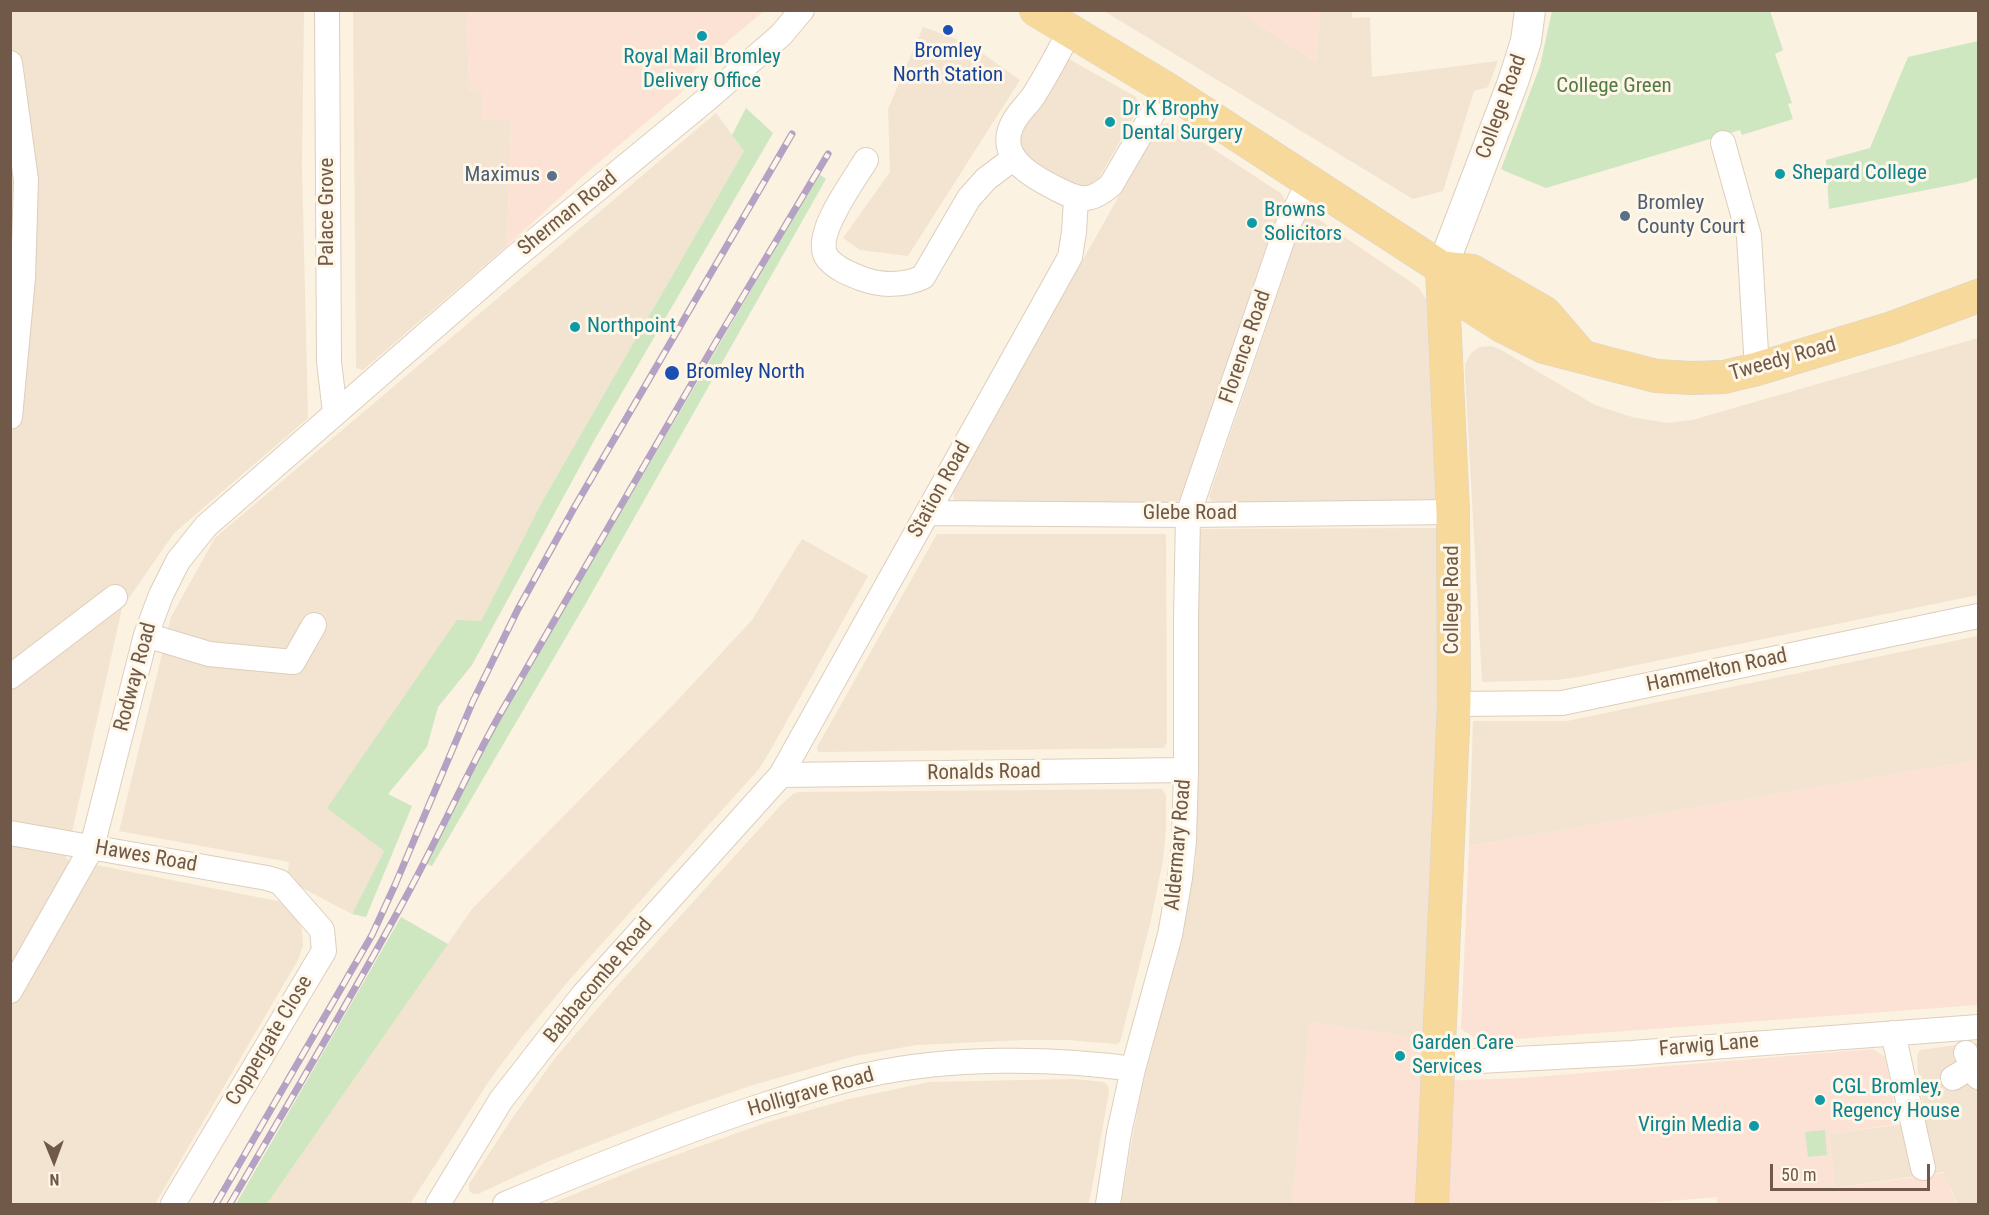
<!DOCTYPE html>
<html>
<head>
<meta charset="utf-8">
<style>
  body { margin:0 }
  #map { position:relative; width:1989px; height:1215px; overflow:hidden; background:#fbf2e1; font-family:"Roboto Condensed",sans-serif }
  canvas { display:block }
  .frame { position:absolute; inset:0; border:12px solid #705949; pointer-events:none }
  .north { position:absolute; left:24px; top:1131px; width:60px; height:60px; -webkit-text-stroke:4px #fef6e6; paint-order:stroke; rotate:179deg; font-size:16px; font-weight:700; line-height:24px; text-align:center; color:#705949 }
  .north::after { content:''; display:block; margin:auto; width:21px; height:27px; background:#705949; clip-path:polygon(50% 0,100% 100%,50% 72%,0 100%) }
  .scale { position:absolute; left:1770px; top:1164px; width:160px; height:27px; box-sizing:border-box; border:3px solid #705949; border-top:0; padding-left:8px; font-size:18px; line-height:21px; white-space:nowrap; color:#705949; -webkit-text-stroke:4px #fef6e6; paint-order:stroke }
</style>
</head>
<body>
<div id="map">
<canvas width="1989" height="1215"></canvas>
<div class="frame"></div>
<div class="north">N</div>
<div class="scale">50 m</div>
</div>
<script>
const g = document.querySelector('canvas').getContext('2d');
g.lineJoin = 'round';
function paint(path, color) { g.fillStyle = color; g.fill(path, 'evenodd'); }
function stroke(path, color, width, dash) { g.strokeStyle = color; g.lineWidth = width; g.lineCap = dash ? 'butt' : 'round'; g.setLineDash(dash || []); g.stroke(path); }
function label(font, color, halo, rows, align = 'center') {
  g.font = font + ' "Roboto Condensed",sans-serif'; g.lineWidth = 6; g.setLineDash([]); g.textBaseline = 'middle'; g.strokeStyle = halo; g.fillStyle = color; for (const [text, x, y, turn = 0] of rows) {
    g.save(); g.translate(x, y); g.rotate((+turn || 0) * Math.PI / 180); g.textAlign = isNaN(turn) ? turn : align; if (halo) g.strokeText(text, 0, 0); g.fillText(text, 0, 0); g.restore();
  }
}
const residential = new Path2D(`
  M 10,11 L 304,11 L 302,167 L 308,418 L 174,533 L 122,608 L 66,859 L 282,902 L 296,915 L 302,929 L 303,945 L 298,960 L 155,1204 L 11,1204 Z
  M 353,11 L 467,11 L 469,92 L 482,92 L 482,120 L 511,120 L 507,246 L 363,370 L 356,368 Z
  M 1104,11 L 1238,11 L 1316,62 L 1320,11 L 1352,11 L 1352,18 L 1370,17 L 1372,77 L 1498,61 L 1488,87 L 1474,91 L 1443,191 L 1413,199 Z
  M 923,27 L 968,43 L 1020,80 L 908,256 L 860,250 L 843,238 L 890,172 L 888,109 Z
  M 1069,59 L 1136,97 L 1139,108 L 1099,178 L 1091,185 L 1080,187 L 1027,158 L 1021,148 L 1019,137 L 1060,63 Z
  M 716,113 L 744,151 L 543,500 L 481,621 L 328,808 L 384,851 L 352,914 L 287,880 L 289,862 L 119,831 L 171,617 L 215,538 Z
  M 1172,122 L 1282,194 L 1287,204 L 1283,215 L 1269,238 L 1182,496 L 1179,501 L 1173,503 L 963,503 L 954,500 L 953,490 L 1159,125 Z
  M 1307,217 L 1315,217 L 1411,282 L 1420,289 L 1426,299 L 1436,500 L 1432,502 L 1218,502 L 1212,501 L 1209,497 L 1302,221 Z
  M 1978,338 L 1978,595 L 1578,677 L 1557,680 L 1482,682 L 1465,374 L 1465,364 L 1472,352 L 1480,347 L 1492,346 L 1501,350 L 1595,405 L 1632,417 L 1667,423 L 1692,420 Z
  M 1440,528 L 1444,618 L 1428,1040 L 1310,1022 L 1292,1204 L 1121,1204 L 1141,1090 L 1181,941 L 1196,859 L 1198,536 L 1202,529 Z
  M 937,534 L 1166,534 L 1167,742 L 1164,748 L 818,752 L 817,747 Z
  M 802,539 L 868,576 L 770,751 L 759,769 L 571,978 L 521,1038 L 489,1081 L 410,1204 L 267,1204 L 472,909 L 676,702 L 752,620 Z
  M 1978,636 L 1978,760 L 1469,846 L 1473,721 L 1567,721 Z
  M 1162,789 L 1166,795 L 1166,827 L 1163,860 L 1151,920 L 1120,1042 L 1116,1044 L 1068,1040 L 1023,1040 L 916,1045 L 855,1056 L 753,1085 L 672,1113 L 547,1162 L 478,1194 L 473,1194 L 469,1191 L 469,1184 L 511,1120 L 555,1058 L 617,986 L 780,806 L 793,794 L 798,792 Z
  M 1978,1042 L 1978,1204 L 1957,1204 L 1944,1172 L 1835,1188 L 1829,1134 L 1926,1121 L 1918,1073 L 1917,1055 L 1920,1050 Z
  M 1073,1079 L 1104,1082 L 1108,1086 L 1109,1092 L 1089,1204 L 550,1204 L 639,1168 L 768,1122 L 849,1099 L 929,1082 Z`);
const commercial = new Path2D(`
  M 467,11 L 467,10 L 764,11 L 695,69 L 682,92 L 591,169 L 507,246 L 511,121 L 482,120 L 482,92 L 469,92 Z
  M 1238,11 L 1320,11 L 1316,62 Z
  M 1978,760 L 1978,1005 L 1503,1040 L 1480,1041 L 1461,1029 L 1469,846 Z
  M 1310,1022 L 1428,1040 L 1418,1204 L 1292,1204 Z
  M 1873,1049 L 1885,1057 L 1898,1124 L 1829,1134 L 1835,1188 L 1945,1173 L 1956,1204 L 1717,1204 L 1717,1197 L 1635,1204 L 1432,1204 L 1439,1081 L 1522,1078 Z`);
const green = new Path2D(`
  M 1552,11 L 1770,11 L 1783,50 L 1775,54 L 1792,103 L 1788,104 L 1793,119 L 1742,135 L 1740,130 L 1546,188 L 1505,171 L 1501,169 L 1540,66 Z
  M 1978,41 L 1978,177 L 1967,182 L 1829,209 L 1826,160 L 1870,148 L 1908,57 Z
  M 746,108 L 773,133 L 595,439 L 472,665 L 438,707 L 427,747 L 388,794 L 412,806 L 366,917 L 352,914 L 384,851 L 327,808 L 457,620 L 481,621 L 543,500 L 744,151 L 732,135 Z
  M 819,174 L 826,179 L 586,603 L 432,866 L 424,863 L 479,755 Z
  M 401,917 L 448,944 L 267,1204 L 236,1204 Z
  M 1825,1130 L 1827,1155 L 1808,1157 L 1805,1132 Z`);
const minor = new Path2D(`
  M 327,10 L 329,362 L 335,412
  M 1070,30 C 1059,52 1047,74 1034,95 C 1028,104 1019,112 1014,121 C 994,156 1031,176 1057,189 C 1080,201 1090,203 1111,185 L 1167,89
  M 10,63 L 26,180 L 23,278 L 10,417
  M 1723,143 L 1749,236 L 1757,369
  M 866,160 C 854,181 810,237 828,259 C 837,269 848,273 860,278 C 880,286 904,286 923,277 L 969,198 L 986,179 L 1014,158
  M 927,513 L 1188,515 L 1453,512
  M 146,635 L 209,654 L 293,662 L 314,625
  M 10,677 L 115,597
  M 1454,704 L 1562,703 L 1978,616
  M 781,775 L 1186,770
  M 10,833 L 267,878 L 280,882 L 322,930 L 324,951 L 173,1204
  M 10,991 L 92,847 L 146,635 L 161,595 L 178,561 L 206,526 L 515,257 L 706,100 L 781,35 L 802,10
  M 1893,1033 L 1923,1168
  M 1966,1053 L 1978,1077
  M 1440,1063 L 1632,1053 L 1978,1027
  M 1953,1078 L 1973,1066
  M 438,1204 L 501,1100 L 583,995 L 781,775 L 1070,257 L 1074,232 L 1076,199
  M 505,1204 C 591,1168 678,1133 767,1104 C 800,1094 833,1082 867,1075 C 948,1057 1052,1057 1133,1069
  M 1108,1204 L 1119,1133 L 1133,1069 L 1170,935 L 1180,878 L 1184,841 L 1186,770 L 1186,618 L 1188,515 L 1286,229 L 1309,181`);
const tertiary = new Path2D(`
  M 1442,268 L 1513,82 L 1526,41 L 1530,10`);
const primary = new Path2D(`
  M 1036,10 L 1167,89 L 1402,242 L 1442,268 L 1458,298 L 1502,326 L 1544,347 L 1656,376 L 1692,378 L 1724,377 L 1757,369 L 1892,328 L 1978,296
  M 1442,268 L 1472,271 L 1545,313 L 1582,356
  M 1432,1204 L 1454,704 L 1453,512 L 1442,271`);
const rail = new Path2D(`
  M 216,1204 L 372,935 L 395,885 L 473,701 L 518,609 L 574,508 L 792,134
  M 230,1204 C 289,1102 350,1000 407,895 C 439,836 466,775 499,716 L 717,340 L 828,154`);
const markers = [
  [948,30,6,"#1a4fb4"],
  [702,36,6,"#0f9aa8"],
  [1110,122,6,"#0f9aa8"],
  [1780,174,6,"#0f9aa8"],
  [552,176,6,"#5c6f8a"],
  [1625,216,6,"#5c6f8a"],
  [1252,223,6,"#0f9aa8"],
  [575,327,6,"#0f9aa8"],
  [672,373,8,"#1a4fb4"],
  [1400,1056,6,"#0f9aa8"],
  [1820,1100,6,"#0f9aa8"],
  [1754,1126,6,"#0f9aa8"]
];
const transitNames = [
  ["Bromley",948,52],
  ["North Station",948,76],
  ["Bromley North",686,373,"left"]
];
const cultureNames = [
  ["Royal Mail Bromley",702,58,"center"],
  ["Delivery Office",702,82,"center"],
  ["Dr K Brophy",1122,110],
  ["Dental Surgery",1122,134],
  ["Shepard College",1792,174],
  ["Browns",1264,211],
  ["Solicitors",1264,235],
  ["Northpoint",587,327],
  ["Garden Care",1412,1044],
  ["Services",1412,1068],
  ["CGL Bromley,",1832,1088],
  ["Regency House",1832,1112],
  ["Virgin Media",1742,1126,"right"]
];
const parkNames = [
  ["College Green",1614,87]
];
const streetNames = [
  ["College Road",1502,107,-70],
  ["Palace Grove",328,212,-90],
  ["Sherman Road",568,214,-39],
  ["Florence Road",1246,347,-71],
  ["Tweedy Road",1783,360,-16],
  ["Station Road",940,490,-61],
  ["Glebe Road",1190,514],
  ["College Road",1453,600,-90],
  ["Hammelton Road",1717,671,-12],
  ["Rodway Road",136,677,-75],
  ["Ronalds Road",984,773,-1],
  ["Aldermary Road",1179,845,-85],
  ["Hawes Road",146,857,10],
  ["Babbacombe Road",599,981,-50],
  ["Coppergate Close",270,1041,-59],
  ["Farwig Lane",1709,1046,-5],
  ["Holligrave Road",811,1093,-16]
];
const serviceNames = [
  ["Maximus",540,176],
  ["Bromley",1637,204,"left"],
  ["County Court",1637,228,"left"]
];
paint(residential, '#f2e4d0');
paint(commercial, '#fbe2d5');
paint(green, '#cee7c1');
stroke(minor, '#decebd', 26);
stroke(tertiary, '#decebd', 32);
stroke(primary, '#dad4d0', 34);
stroke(minor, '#fff', 24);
stroke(tertiary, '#fff', 30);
stroke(primary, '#f7d99c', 33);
stroke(rail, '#b5a1c3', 7);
stroke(rail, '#fef6e6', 4.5, [14]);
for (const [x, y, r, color] of markers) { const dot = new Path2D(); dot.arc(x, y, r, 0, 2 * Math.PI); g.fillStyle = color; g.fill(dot); stroke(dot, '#fef6e6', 2); }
label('21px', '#164399', '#fef6e6', transitNames);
label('21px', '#0d838f', '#fef6e6', cultureNames, 'left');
label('21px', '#537b45', '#fef6e6', parkNames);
label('21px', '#705949', '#fef6e6', streetNames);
label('21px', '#4e5e75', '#fef6e6', serviceNames, 'right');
</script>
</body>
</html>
